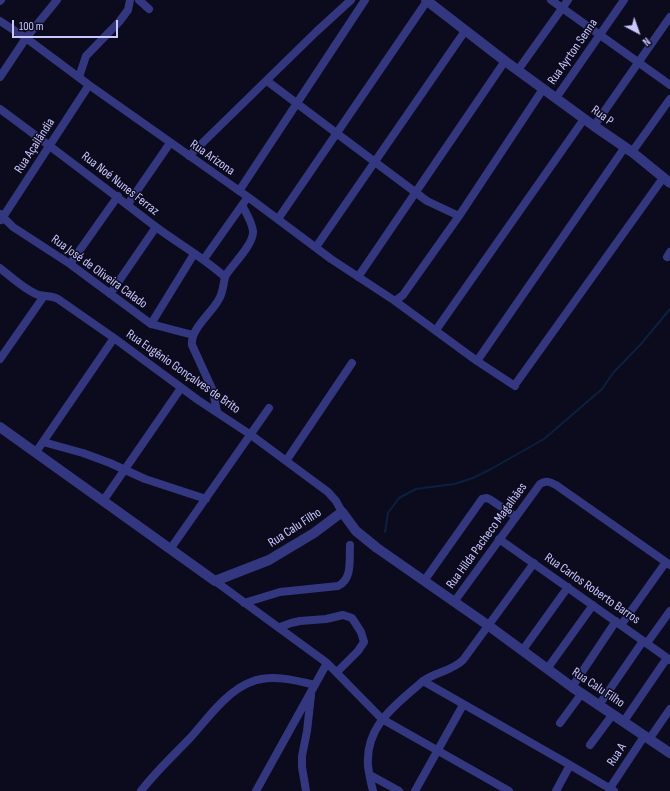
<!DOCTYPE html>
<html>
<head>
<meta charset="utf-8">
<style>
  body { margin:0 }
  #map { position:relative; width:670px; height:791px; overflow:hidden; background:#0c0b1d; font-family:"Sofia Sans Condensed",sans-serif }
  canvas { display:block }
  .north { position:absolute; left:618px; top:12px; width:40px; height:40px; -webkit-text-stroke:3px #0c0b1d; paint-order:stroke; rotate:139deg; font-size:11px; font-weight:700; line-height:16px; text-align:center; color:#c9c7ff }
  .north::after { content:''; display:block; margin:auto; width:14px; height:18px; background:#c9c7ff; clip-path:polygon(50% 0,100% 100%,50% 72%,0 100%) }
  .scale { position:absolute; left:12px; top:20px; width:106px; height:18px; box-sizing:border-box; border:2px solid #c9c7ff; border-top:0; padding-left:5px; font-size:12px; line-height:14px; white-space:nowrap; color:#c9c7ff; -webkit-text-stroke:3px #0c0b1d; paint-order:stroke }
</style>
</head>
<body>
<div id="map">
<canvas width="670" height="791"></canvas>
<div class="north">N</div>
<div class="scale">100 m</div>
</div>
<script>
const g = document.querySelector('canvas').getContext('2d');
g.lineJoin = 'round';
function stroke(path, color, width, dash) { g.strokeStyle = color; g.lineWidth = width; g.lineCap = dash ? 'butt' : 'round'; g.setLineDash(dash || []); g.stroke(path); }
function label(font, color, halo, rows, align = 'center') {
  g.font = font + ' "Sofia Sans Condensed",sans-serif'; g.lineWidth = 3; g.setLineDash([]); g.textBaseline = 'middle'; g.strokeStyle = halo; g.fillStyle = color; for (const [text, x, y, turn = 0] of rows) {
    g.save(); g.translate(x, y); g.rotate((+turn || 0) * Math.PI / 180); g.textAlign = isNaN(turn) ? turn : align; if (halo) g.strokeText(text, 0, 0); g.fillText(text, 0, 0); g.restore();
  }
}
const stream = new Path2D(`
  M 385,532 L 388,513 L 399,498 L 416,489 L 454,484 L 473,478 L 491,469 L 544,439 L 602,389 L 613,373 L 641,344 L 670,309`);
const minor = new Path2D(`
  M 139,0 L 149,9
  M 551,0 L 670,85
  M 0,1 L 1,0
  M 0,21 L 26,38 L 89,85 L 248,197 L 331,259 L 395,301 L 403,295 L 459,216 L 543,89
  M 518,70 L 568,0
  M 0,77 L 26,38 L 57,0
  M 79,77 L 86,56 L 119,22 L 128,10 L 130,0
  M 267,81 L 427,201 L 459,216
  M 556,98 L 624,0
  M 0,109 C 53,148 104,187 156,227 C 179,244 204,258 225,277
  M 594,126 L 670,17
  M 632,152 L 670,99
  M 189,156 L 316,32 L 351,0
  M 239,191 L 365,0
  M 128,204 L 170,143
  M 0,214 L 13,227 L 70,264 L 151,324 L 193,335
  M 278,219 L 427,1
  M 1,220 L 89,85
  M 316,247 L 465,31
  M 667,257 L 670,252
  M 204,259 L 245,201
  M 70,264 L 118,196
  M 0,268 C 11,277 23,288 36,294 C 43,297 51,295 58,299 L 114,338 L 198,400 L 251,435 L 328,492 L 336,501 L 342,512
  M 358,277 L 505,61
  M 110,294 L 156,227
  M 395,301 L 477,361 L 515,386
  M 151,324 L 194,254
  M 436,330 L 584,119
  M 0,359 L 44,296
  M 477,361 L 625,147
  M 517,382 L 663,178
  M 217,412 L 213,391 L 192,345 C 190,329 212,313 219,299 C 224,291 223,281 226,275 C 233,264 254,244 253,231 C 252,222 246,213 242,205
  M 43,442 L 83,453 L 110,463 L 145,479 L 206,499
  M 36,452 L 114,338
  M 286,461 L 352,363
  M 103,501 L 181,388
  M 499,539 L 670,660
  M 171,548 L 269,408
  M 215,581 L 327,663 L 382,719 L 509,791
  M 424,581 L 482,499 L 487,498 L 491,500 L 516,517
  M 454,602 L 540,484 C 546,480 550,482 556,485 L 670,565
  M 244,603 L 280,592 L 338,586 C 353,579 349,559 350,545
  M 621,625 L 666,562
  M 280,627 L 291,623 L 300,621 L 326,619 L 343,615 L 352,618 L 361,632 L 364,642 L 358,651 L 337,672
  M 647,643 L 670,611
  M 522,651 L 568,587
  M 547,669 L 593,605
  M 423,681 L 570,765 L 614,791
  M 572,687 L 616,621
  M 599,705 L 643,641
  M 624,721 L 667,658
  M 560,723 L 582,693
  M 650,738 L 670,709
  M 590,745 L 613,714
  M 370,775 L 399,791
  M 610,788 L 645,735
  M 141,791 C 156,771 174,755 191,737 C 207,719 228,690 251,682 C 271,674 295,680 315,685
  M 256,791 L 327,663
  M 306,791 L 302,767 L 302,756 L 307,731 L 311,695
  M 373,791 C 371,783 369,775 368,766 C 365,725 396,705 423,681 C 436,672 452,671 463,660 L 534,563
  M 415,791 L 463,705
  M 556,791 L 570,765`);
const tertiary = new Path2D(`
  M 426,0 L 505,61 L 594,126 L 632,152 L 670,183
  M 0,427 L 215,581 L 269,560 L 314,533 L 342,512 L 356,531 L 377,548 L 489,626 L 572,687 L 670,753`);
const streetNames = [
  ["Rua Ayrton Senna",573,52,-55],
  ["Rua P",602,116,36],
  ["Rua Açailândia",35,146,-57],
  ["Rua Arizona",212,158,35],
  ["Rua Noé Nunes Ferraz",120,184,38],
  ["Rua José de Oliveira Calado",99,272,36],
  ["Rua Eugênio Gonçalves de Brito",183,372,35],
  ["Rua Calu Filho",295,528,-33],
  ["Rua Hilda Pacheco Magalhães",487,536,-54],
  ["Rua Carlos Roberto Barros",592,589,35],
  ["Rua Calu Filho",598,688,34],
  ["Rua A",617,755,-57]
];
stroke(stream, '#09213f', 2);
stroke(minor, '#33377f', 8);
stroke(tertiary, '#33377f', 10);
label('13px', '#c9c7ff', '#0c0b1d', streetNames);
</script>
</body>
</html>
